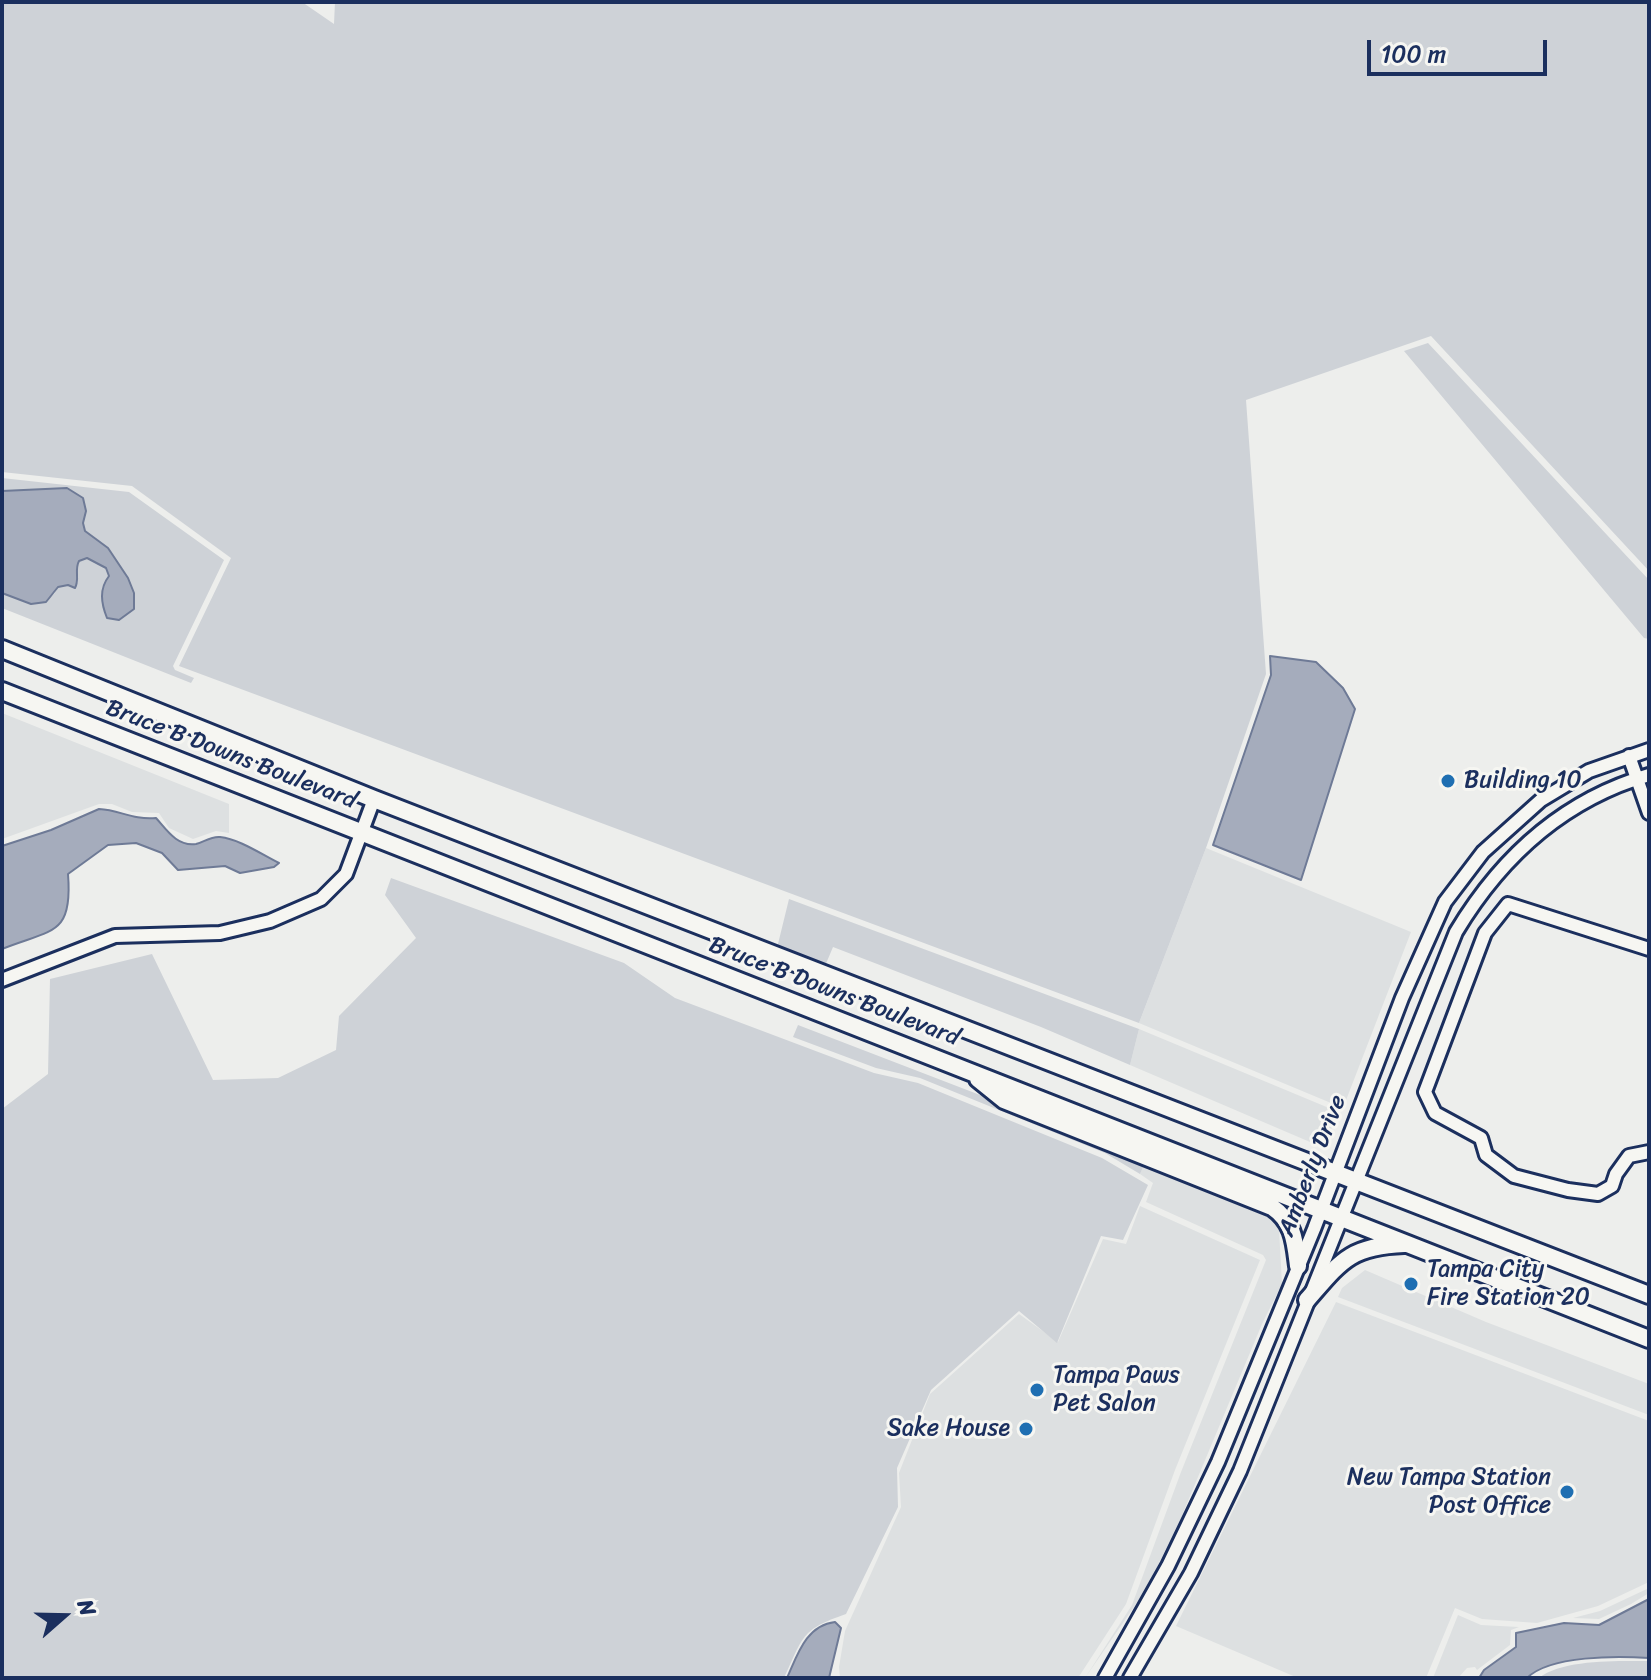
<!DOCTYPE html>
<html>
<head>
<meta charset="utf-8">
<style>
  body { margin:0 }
  #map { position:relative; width:1651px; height:1680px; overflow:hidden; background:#edeeec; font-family:Sriracha,sans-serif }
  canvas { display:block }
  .frame { position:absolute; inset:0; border:4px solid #1b2f5e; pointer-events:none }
  .north { position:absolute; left:24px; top:1576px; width:80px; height:80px; -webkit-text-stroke:6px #f6f6f2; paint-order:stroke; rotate:70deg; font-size:22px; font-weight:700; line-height:32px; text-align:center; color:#1b2f5e }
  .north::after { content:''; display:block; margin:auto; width:28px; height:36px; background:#1b2f5e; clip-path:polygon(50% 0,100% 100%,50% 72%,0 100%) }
  .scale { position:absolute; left:1367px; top:40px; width:180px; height:36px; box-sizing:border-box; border:4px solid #1b2f5e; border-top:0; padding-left:10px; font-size:24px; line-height:28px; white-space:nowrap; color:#1b2f5e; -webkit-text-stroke:6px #f6f6f2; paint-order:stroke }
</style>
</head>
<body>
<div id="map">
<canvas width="1651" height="1680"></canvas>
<div class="frame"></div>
<div class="north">N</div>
<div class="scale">100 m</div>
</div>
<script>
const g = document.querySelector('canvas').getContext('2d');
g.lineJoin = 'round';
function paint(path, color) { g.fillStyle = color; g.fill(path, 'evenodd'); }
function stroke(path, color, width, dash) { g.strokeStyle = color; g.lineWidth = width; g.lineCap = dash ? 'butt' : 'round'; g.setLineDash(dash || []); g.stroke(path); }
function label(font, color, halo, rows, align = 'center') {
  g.font = font + ' Sriracha,sans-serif'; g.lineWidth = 6; g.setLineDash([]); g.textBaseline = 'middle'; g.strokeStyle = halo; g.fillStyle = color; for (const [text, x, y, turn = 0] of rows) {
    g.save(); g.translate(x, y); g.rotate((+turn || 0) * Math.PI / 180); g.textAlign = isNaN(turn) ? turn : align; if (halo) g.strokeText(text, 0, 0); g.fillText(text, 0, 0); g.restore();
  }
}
const built = new Path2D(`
  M 2,713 L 229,804 L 229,833 L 216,831 L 193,839 L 169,828 L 159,813 L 132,812 L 112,804 L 99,804 L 2,839 Z
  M 1206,848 L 1411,932 L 1343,1108 L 1139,1023 Z
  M 1139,1029 L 1341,1113 L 1328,1134 L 1310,1142 L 1130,1065 Z
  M 1145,1163 L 1267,1212 L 1279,1229 L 1282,1284 L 1262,1324 L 1180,1520 L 1147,1588 L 1085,1678 L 1132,1605 L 1181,1472 L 1266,1260 L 1263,1255 L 1146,1202 L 1153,1183 L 1140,1174 Z
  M 1140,1206 L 1260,1260 L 1175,1470 L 1126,1604 L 1078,1678 L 840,1678 L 839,1667 L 845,1631 L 901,1507 L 899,1473 L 930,1394 L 1019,1314 L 1058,1342 L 1103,1239 L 1126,1244 Z
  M 1365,1270 L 1486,1322 L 1649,1384 L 1649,1415 L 1338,1297 L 1342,1288 Z
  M 1336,1302 L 1649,1421 L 1649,1582 L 1598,1606 L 1537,1623 L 1482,1619 L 1455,1608 L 1426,1678 L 1298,1678 L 1176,1626 Z
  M 1649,1588 L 1649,1593 L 1631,1604 L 1599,1619 L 1573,1618 L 1600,1611 Z
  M 1458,1615 L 1481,1625 L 1519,1627 L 1511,1630 L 1510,1645 L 1477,1670 L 1475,1667 L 1467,1668 L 1458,1678 L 1433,1678 Z`);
const green = new Path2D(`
  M 2,2 L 302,2 L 334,24 L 335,2 L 1649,2 L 1649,571 L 1431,336 L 1246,400 L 1266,674 L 1206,848 L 1139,1023 L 179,666 L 231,558 L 132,486 L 2,472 Z
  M 1428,343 L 1649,580 L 1649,639 L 1644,638 L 1404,351 Z
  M 2,478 L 129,492 L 224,560 L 173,666 L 175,670 L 194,678 L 191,683 L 2,608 L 2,593 L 31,604 L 54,594 L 58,587 L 78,583 L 75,568 L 79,561 L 87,558 L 106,568 L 109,576 L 128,578 L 108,548 L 85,531 L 83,523 L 86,511 L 67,488 L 2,491 Z
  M 391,878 L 624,963 L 675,998 L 874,1073 L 918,1083 L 1102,1158 L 1148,1185 L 1123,1240 L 1101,1236 L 1057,1343 L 1019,1311 L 931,1390 L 897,1468 L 898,1507 L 846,1614 C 800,1630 804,1636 784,1678 L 2,1678 L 2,1109 L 48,1074 L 50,979 L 152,954 L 213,1080 L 278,1078 L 336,1050 L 339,1016 L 416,938 L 385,895 Z
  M 789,899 L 1139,1029 L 1130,1065 L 1041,1027 L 833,947 L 825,966 L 777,948 Z
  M 798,1025 L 993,1100 L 1145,1163 L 1140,1174 L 1105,1153 L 920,1078 L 876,1068 L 793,1037 Z
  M 1649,1661 L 1649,1678 L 1539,1678 C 1562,1659 1619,1661 1649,1661 Z`);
const water = new Path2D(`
  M 67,488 L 83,498 L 86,511 L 83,523 L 85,531 L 108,548 L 128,578 L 134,593 L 134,609 L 119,620 L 107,618 C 101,603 99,589 109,576 L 106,568 L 87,558 L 79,561 C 74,570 80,579 75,588 L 68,585 L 58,587 L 46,602 L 31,604 L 2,593 L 2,491 Z
  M 1270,656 L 1316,662 L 1343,688 L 1355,709 L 1301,880 L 1213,845 L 1271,675 Z
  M 99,809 C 120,810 132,820 156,818 C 166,829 177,847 196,844 C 204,842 211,836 220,837 C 239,839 261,854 279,863 L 274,867 L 240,873 L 225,866 L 178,870 L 162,853 L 136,843 L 108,845 L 68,874 C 73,936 52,929 2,949 L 2,846 L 51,830 Z
  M 1649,1599 L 1649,1658 C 1618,1656 1550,1655 1527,1678 L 1479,1678 L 1484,1670 L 1516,1647 L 1516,1633 L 1564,1623 L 1599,1625 Z
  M 835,1622 L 841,1628 L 829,1678 L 787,1678 C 797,1656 806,1625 835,1622 Z`);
const minor = new Path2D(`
  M 1629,756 L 1649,813
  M 1649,949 L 1508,904 L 1485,933 L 1425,1092 L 1435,1113 L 1481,1138 L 1486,1155 L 1514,1176 L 1568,1190 L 1598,1194 L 1612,1186 L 1616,1174 L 1629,1156 L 1649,1152
  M 2,980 L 115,936 L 220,933 L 270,921 L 321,899 L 346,874 L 374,799
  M 1105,1678 L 1168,1566 L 1218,1462 L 1314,1229 L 1402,998 L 1445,902 L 1483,852 L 1541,800 L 1589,771 L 1649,750
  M 1130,1678 L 1191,1573 L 1240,1471 L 1456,932 C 1501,857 1563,800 1649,775`);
const major = new Path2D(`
  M 2,649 L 374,799 L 1649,1295
  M 2,691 L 1649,1339
  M 978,1079 L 1004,1100 L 1272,1207 C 1294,1222 1295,1242 1298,1266
  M 1307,1300 C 1341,1261 1350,1246 1404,1244`);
const markers = [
  [1448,781,8,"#1f6fb2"],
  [1411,1284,8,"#1f6fb2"],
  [1037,1390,8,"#1f6fb2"],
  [1026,1429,8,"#1f6fb2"],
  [1567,1492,8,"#1f6fb2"]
];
const streetNames = [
  ["Bruce B Downs Boulevard",231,755,21],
  ["Bruce B Downs Boulevard",834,992,21],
  ["Amberly Drive",1313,1166,-69]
];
const poiNames = [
  ["Building 10",1464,781],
  ["Tampa City",1427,1270],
  ["Fire Station 20",1427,1298],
  ["Tampa Paws",1053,1376],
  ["Pet Salon",1053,1404],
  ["Sake House",1010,1429,"right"],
  ["New Tampa Station",1551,1478,"right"],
  ["Post Office",1551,1506,"right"]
];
paint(built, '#dde0e1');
paint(green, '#ced2d7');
paint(water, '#a5acbc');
stroke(water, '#6e7a96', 2);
stroke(minor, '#1b2f5e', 18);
stroke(major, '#1b2f5e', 22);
stroke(minor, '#f6f6f2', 12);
stroke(major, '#f6f6f2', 16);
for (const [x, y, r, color] of markers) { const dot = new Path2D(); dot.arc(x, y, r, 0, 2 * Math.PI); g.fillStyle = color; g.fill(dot); stroke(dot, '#f6f6f2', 3); }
label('24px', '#1b2f5e', '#f6f6f2', streetNames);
label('24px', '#1b2f5e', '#f6f6f2', poiNames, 'left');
</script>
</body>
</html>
